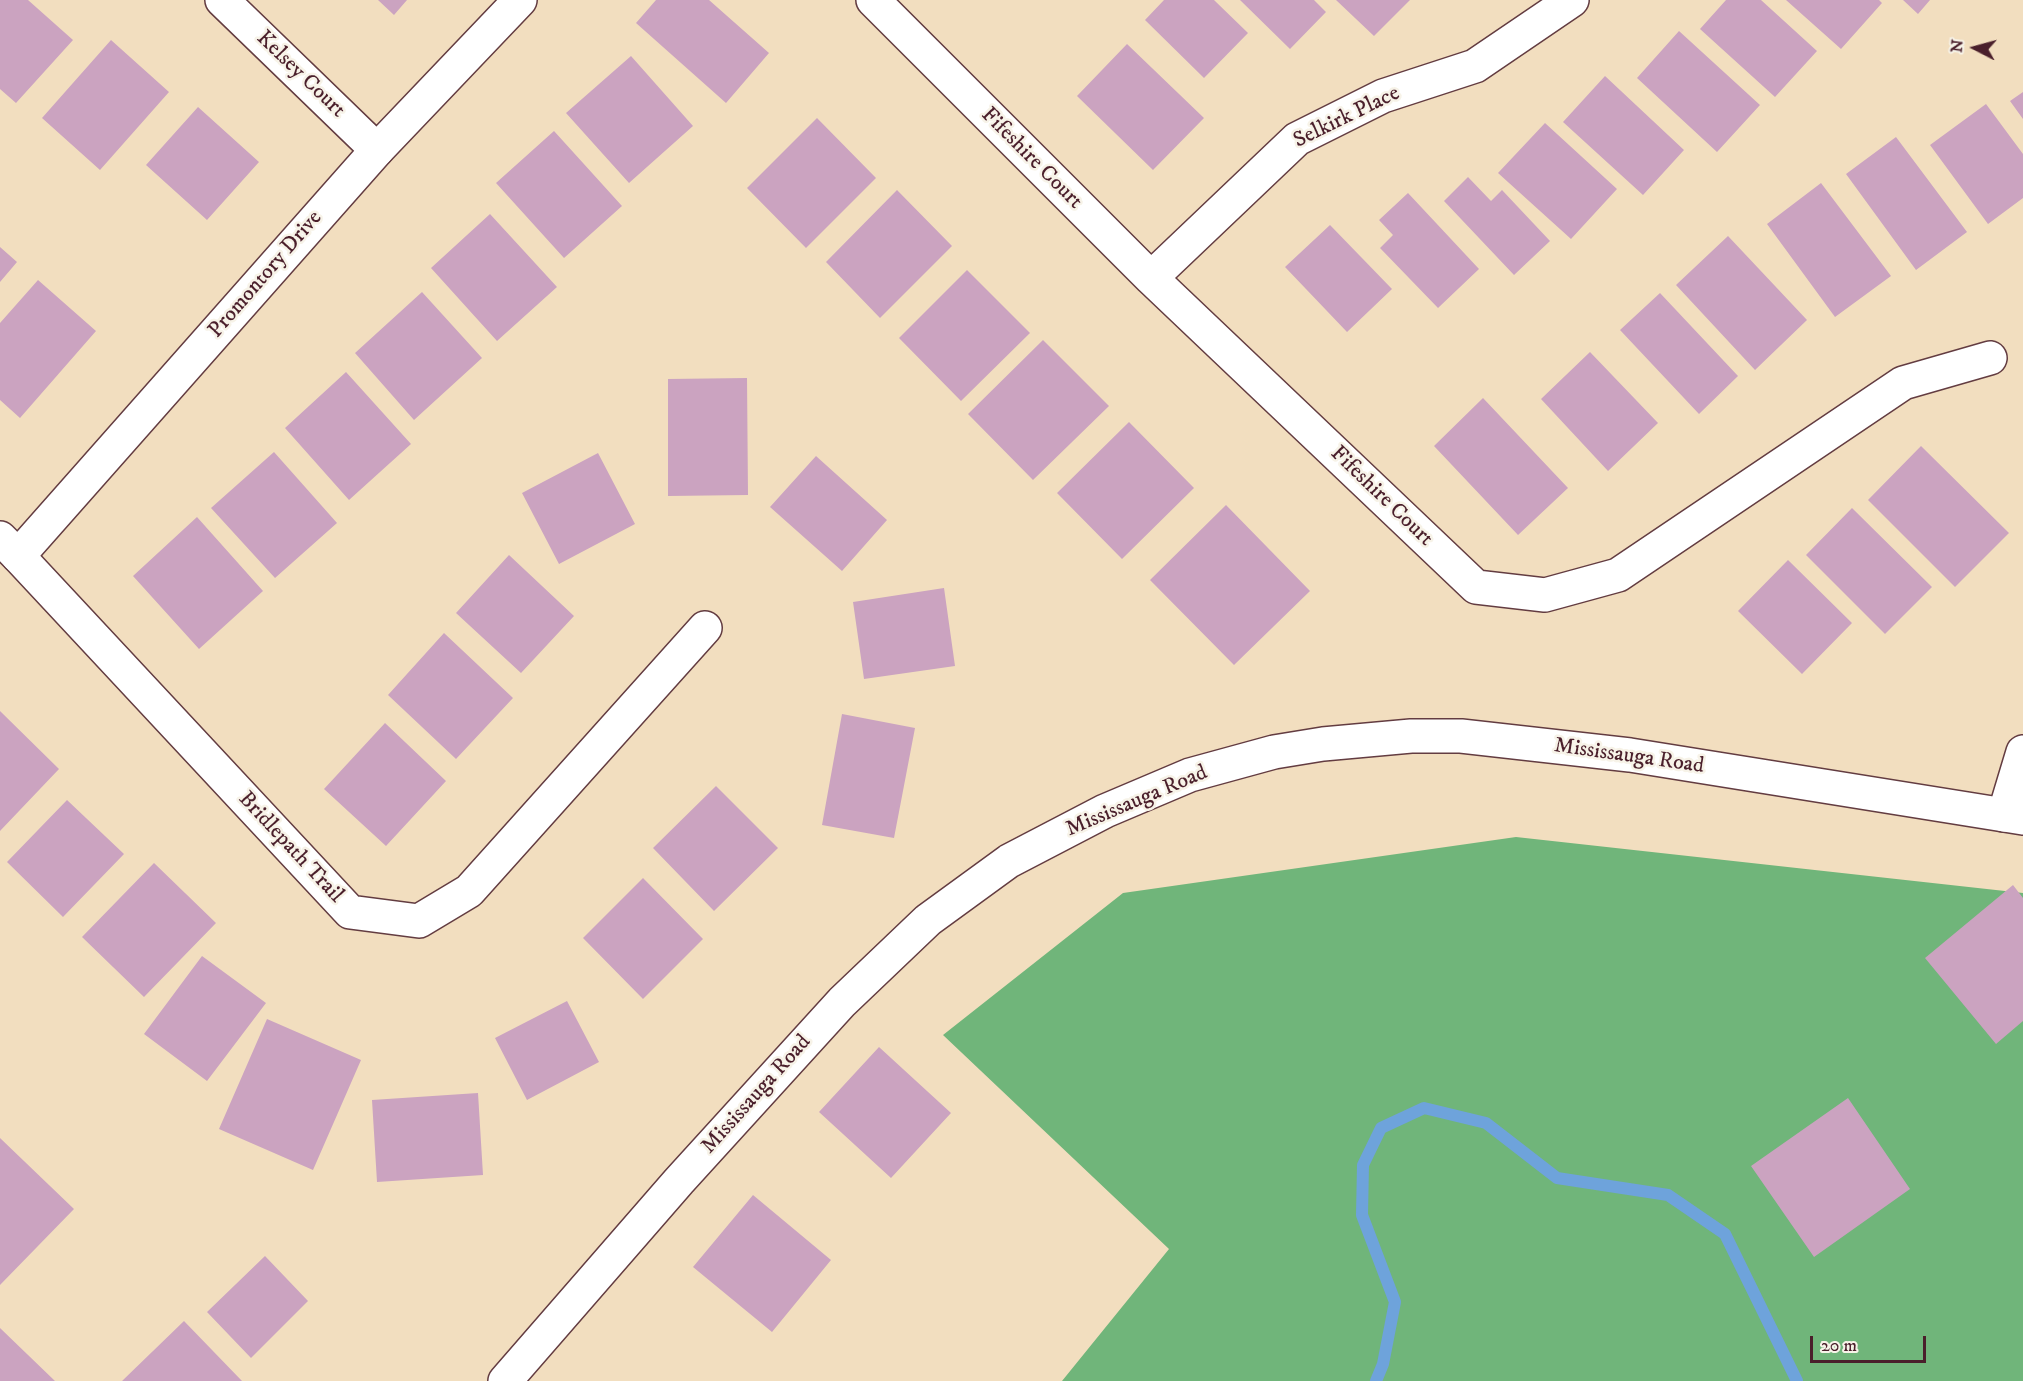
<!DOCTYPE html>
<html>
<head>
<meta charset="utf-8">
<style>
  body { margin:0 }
  #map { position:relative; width:2023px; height:1381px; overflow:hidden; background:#f2debf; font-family:"IM FELL DW Pica",serif }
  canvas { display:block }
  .north { position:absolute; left:1945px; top:18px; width:60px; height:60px; -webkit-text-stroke:4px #f7f3e8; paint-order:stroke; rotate:276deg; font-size:16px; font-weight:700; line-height:24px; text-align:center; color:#4a1f2b }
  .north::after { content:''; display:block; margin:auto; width:21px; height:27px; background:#4a1f2b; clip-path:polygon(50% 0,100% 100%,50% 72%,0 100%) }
  .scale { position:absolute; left:1810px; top:1336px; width:116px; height:27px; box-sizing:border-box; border:3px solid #4a1f2b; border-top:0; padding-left:8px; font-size:18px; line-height:21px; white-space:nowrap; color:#4a1f2b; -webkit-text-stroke:4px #f7f3e8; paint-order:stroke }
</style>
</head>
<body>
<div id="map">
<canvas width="2023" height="1381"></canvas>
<div class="north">N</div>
<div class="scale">20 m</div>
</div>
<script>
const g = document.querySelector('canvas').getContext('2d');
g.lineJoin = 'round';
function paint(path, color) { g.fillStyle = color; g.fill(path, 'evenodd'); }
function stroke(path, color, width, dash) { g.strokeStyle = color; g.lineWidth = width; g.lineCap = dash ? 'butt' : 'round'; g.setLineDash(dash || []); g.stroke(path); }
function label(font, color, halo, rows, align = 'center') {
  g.font = font + ' "IM FELL DW Pica",serif'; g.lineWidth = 5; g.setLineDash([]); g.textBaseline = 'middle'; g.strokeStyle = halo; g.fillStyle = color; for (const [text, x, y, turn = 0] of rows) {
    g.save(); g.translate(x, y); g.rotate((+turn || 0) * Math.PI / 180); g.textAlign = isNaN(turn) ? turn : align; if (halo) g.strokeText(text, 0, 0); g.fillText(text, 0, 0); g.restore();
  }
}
const forest = new Path2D(`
  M 1516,837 L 2023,893 L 2023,1381 L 1062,1381 L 1169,1249 L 943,1035 L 1123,893 Z`);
const stream = new Path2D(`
  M 1376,1381 L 1383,1364 L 1395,1302 L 1362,1215 L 1363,1165 L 1381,1128 L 1424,1108 L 1486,1123 L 1557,1178 L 1668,1195 L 1725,1234 L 1797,1381`);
const building = new Path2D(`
  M 0,0 L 28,0 L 73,40 L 16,103 L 0,89 Z
  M 378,0 L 407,0 L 394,15 Z
  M 656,0 L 709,0 L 769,53 L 726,103 L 636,23 Z
  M 1164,0 L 1214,0 L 1248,33 L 1204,78 L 1145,20 Z
  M 1240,0 L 1314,0 L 1326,12 L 1290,49 Z
  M 1336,0 L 1410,0 L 1374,36 Z
  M 1726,0 L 1761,0 L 1817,51 L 1775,97 L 1700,29 Z
  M 1786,0 L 1879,0 L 1882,3 L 1841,49 Z
  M 1903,0 L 1930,0 L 1918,14 Z
  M 1679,31 L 1760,105 L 1717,152 L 1637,78 Z
  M 111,40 L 169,92 L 100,170 L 42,118 Z
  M 1127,44 L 1204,118 L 1153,170 L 1077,96 Z
  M 631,56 L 693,126 L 629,183 L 566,113 Z
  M 1605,76 L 1684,150 L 1643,195 L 1563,122 Z
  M 2023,92 L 2023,119 L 2010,101 Z
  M 1986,104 L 2023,154 L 2023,198 L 1988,224 L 1930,145 Z
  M 198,107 L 259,162 L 207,220 L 146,165 Z
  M 817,118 L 876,178 L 806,248 L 747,188 Z
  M 1545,123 L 1617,189 L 1571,239 L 1498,173 Z
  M 554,131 L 622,206 L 564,258 L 496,183 Z
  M 1896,137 L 1967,232 L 1916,270 L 1846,174 Z
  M 1468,177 L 1491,201 L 1502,190 L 1550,241 L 1514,275 L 1444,201 Z
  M 1821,183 L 1891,276 L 1835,317 L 1767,224 Z
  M 897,190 L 952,246 L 880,318 L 826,262 Z
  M 1408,193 L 1479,269 L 1438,308 L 1380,248 L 1393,235 L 1379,220 Z
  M 490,214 L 557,287 L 497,341 L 431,268 Z
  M 1330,225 L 1392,289 L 1347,332 L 1285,267 Z
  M 1728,236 L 1807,320 L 1755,370 L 1676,285 Z
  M 0,247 L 17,262 L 0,282 Z
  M 967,270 L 1030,333 L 961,401 L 899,338 Z
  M 38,280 L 96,331 L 20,418 L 0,400 L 0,323 Z
  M 422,292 L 482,358 L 414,420 L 355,353 Z
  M 1660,293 L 1738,376 L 1699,414 L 1620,330 Z
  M 1043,340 L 1109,406 L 1033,480 L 968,414 Z
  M 1590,352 L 1658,423 L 1608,471 L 1541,399 Z
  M 346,372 L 411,444 L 349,500 L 285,428 Z
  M 747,378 L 748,495 L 668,496 L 668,379 Z
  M 1483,398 L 1568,488 L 1518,535 L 1434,446 Z
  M 1129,422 L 1194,488 L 1122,559 L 1057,493 Z
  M 1921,446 L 2009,533 L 1955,587 L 1868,500 Z
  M 274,452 L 337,523 L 275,578 L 211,508 Z
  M 598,453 L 635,524 L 559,564 L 522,493 Z
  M 816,456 L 887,520 L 842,571 L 770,507 Z
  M 1226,505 L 1310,591 L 1234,665 L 1150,580 Z
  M 1852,508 L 1932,587 L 1885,634 L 1806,555 Z
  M 197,517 L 263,591 L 199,649 L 133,576 Z
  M 509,555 L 574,616 L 521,673 L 456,613 Z
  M 1788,560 L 1852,623 L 1802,674 L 1738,611 Z
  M 944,588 L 955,666 L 864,679 L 853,602 Z
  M 444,633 L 513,698 L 456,759 L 388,695 Z
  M 0,711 L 59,769 L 0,831 Z
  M 842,714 L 915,728 L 894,838 L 822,825 Z
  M 385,723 L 446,781 L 386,846 L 324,789 Z
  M 716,786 L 778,848 L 714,911 L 653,848 Z
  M 67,800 L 124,854 L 63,917 L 7,862 Z
  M 154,863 L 216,923 L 144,997 L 82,937 Z
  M 643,878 L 703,939 L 643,999 L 583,938 Z
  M 2013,885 L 2023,898 L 2023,1021 L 1996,1044 L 1925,958 Z
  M 202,956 L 266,1003 L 207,1081 L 144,1034 Z
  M 567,1001 L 599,1062 L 527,1100 L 495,1038 Z
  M 267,1019 L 361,1060 L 313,1170 L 219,1129 Z
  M 879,1047 L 951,1113 L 891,1178 L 819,1112 Z
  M 478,1093 L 483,1175 L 377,1182 L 372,1100 Z
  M 1848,1098 L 1910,1189 L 1814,1257 L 1751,1166 Z
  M 0,1138 L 74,1209 L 0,1285 Z
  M 753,1195 L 831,1260 L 772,1332 L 693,1267 Z
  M 265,1256 L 308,1301 L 251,1358 L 207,1312 Z
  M 184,1321 L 242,1381 L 122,1381 Z
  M 0,1328 L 55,1381 L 0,1381 Z`);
const minor = new Path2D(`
  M 222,0 L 377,150
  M 873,0 L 1151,278 L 1476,587 L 1545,595 L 1618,575 L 1903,383 L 1990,358
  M 1151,278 L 1297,139 L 1383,96 L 1475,66 L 1572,0
  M 18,556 L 350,912 L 419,921 L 469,891 L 705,628
  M 2004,815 L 2023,752`);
const tertiary = new Path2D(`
  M 0,538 L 18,556 L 377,150 L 520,0`);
const secondary = new Path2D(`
  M 505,1381 L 679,1181 L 842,1002 L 928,920 L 1009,861 L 1105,811 L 1190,775 L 1274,752 L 1323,744 L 1411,736 L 1461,736 L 1630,755 L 2023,818`);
const streetNames = [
  ["Kelsey Court",300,75,44],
  ["Selkirk Place",1347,118,-26],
  ["Fifeshire Court",1031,159,45],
  ["Promontory Drive",266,275,-49],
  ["Fifeshire Court",1381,497,44],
  ["Mississauga Road",1629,757,8],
  ["Mississauga Road",1137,802,-23],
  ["Bridlepath Trail",290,848,47],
  ["Mississauga Road",757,1095,-48]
];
paint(forest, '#70b57a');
stroke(stream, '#6ea3db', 12);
paint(building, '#cba3c0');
stroke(minor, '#633c41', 36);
stroke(tertiary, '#633c41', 36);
stroke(secondary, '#633c41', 36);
stroke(minor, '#fff', 33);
stroke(tertiary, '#fff', 33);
stroke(secondary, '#fff', 33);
label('22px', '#4a1f2b', '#f7f3e8', streetNames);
</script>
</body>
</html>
